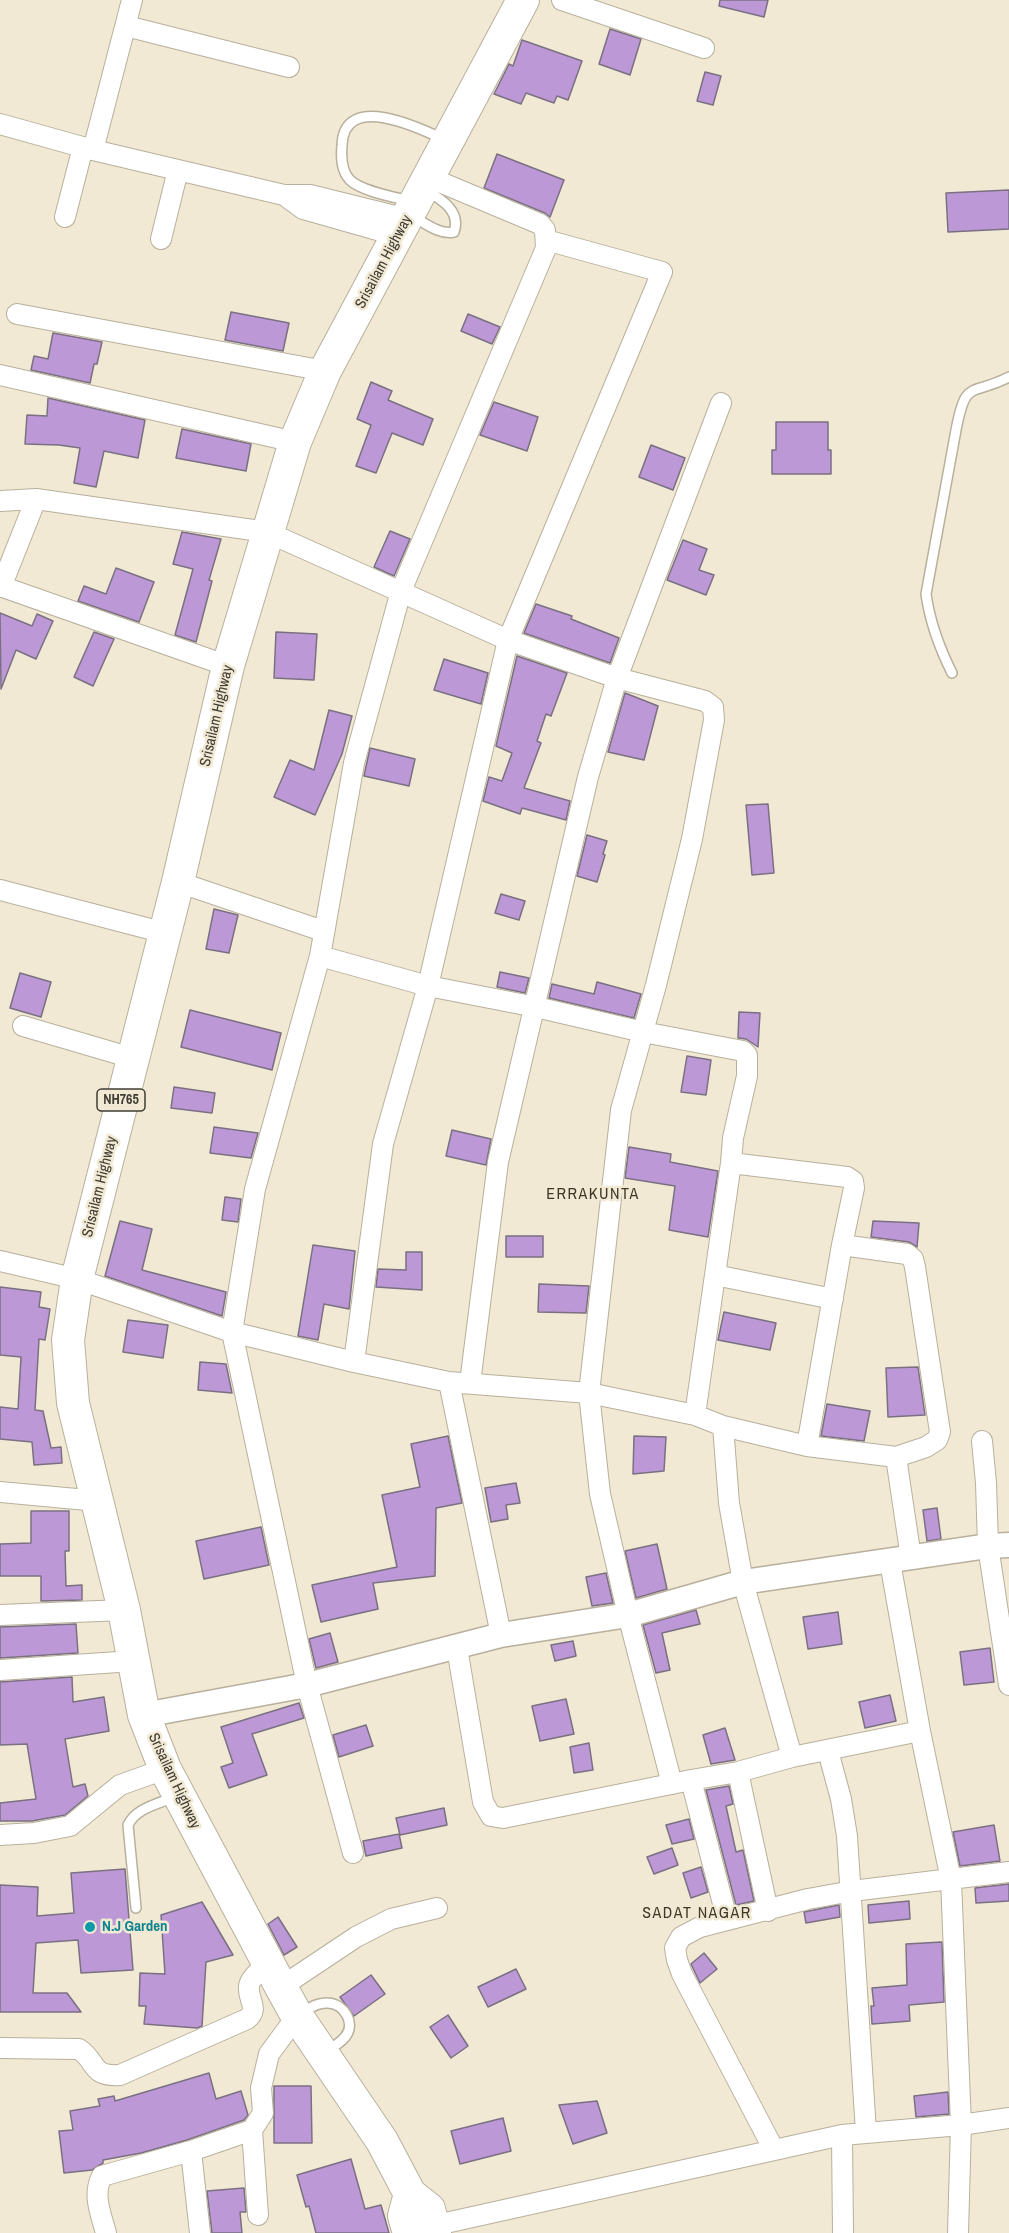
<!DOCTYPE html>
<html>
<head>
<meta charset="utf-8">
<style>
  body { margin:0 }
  canvas { display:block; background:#f1e9d4 }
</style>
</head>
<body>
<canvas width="1009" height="2233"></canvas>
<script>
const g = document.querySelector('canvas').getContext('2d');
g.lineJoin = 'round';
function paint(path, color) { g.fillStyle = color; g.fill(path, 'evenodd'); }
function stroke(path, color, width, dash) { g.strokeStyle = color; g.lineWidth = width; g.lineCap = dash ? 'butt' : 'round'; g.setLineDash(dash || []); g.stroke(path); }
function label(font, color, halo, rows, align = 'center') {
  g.font = font + ' "Archivo Narrow",sans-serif'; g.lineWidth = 5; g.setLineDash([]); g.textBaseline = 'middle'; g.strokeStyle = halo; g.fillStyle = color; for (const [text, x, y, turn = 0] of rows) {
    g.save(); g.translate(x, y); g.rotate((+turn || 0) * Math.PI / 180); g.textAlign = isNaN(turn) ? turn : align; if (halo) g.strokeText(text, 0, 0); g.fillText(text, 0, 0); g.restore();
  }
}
const building = new Path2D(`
  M 720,0 L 768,0 L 764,17 L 719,6 Z
  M 610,29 L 641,39 L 630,75 L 599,64 Z
  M 522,40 L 582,61 L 568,100 L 557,96 L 554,103 L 526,93 L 521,104 L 494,94 L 509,64 L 513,66 Z
  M 705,72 L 721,76 L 713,105 L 697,101 Z
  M 497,154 L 564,180 L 550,217 L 545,213 L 484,188 Z
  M 1009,190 L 1009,229 L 948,232 L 946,193 Z
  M 231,312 L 289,323 L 283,351 L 225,340 Z
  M 468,314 L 500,327 L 492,344 L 461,331 Z
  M 53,333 L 102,342 L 97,364 L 94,364 L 90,383 L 31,370 L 34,356 L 48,359 Z
  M 371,382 L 392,391 L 388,400 L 433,419 L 423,445 L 392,433 L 376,473 L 356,466 L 371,425 L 357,419 Z
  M 48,398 L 145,420 L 138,458 L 104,451 L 96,487 L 74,483 L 80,448 L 59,445 L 25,444 L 27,415 L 47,416 Z
  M 494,402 L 538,417 L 527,451 L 480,435 Z
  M 776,422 L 828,422 L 828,450 L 831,450 L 831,474 L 772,474 L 772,450 L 776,450 Z
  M 182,429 L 251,444 L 246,471 L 176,458 Z
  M 651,445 L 685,458 L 673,490 L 639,477 Z
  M 390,531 L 410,539 L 394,576 L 374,567 Z
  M 182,532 L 221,539 L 209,580 L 212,581 L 196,642 L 175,635 L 193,569 L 173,564 Z
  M 683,540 L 707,549 L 699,570 L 714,575 L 706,595 L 667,580 Z
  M 116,568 L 154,582 L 139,622 L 78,601 L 84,586 L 106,594 Z
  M 536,604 L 572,616 L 571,619 L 619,638 L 610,663 L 524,633 Z
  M 0,613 L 32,626 L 37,614 L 53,621 L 36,659 L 16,650 L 1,689 Z
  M 94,632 L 114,639 L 93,686 L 74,677 Z
  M 276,632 L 317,634 L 314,680 L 274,678 Z
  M 517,656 L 567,673 L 551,716 L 546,714 L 537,741 L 541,743 L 524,788 L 570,801 L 566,820 L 522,808 L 520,814 L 483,801 L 489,777 L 502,781 L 512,753 L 496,746 Z
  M 444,659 L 488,673 L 481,704 L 434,690 Z
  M 625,693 L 658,706 L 644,760 L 608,752 Z
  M 329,710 L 352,716 L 342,754 L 315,815 L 274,797 L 290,760 L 314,770 Z
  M 370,748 L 415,759 L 409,786 L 364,776 Z
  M 768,804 L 774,873 L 752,875 L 746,805 Z
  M 587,835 L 607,841 L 603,854 L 605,855 L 597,882 L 577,876 Z
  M 501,894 L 525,901 L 519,920 L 495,913 Z
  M 214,909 L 238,915 L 229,953 L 206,949 Z
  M 500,972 L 529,978 L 525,993 L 497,987 Z
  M 20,973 L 51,982 L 41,1017 L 10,1008 Z
  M 597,982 L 641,994 L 634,1018 L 549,998 L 552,984 L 594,994 Z
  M 190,1010 L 281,1033 L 272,1070 L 181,1047 Z
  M 739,1012 L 760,1013 L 758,1047 L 746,1039 L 738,1038 Z
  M 687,1056 L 711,1060 L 706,1095 L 681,1092 Z
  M 174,1087 L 215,1093 L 212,1113 L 171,1108 Z
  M 214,1127 L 258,1133 L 251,1158 L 210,1153 Z
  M 452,1130 L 491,1139 L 486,1165 L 446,1156 Z
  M 629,1147 L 671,1154 L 670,1162 L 718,1171 L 708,1237 L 669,1230 L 675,1186 L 625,1178 Z
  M 225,1197 L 241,1199 L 238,1222 L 222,1220 Z
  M 120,1221 L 152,1229 L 142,1270 L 226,1292 L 222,1316 L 105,1276 Z
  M 873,1221 L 919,1223 L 917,1247 L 909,1242 L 871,1237 Z
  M 506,1236 L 543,1236 L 543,1257 L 506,1257 Z
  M 313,1245 L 355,1251 L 349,1309 L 324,1304 L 318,1340 L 298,1336 Z
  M 406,1252 L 422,1252 L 422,1290 L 376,1287 L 378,1269 L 406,1270 Z
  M 539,1284 L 589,1286 L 586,1313 L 538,1312 Z
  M 0,1287 L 41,1292 L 39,1307 L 50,1309 L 45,1340 L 39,1339 L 35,1410 L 43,1411 L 51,1448 L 61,1447 L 62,1463 L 34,1465 L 32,1442 L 0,1439 L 0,1407 L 18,1409 L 21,1357 L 0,1355 Z
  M 724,1312 L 776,1323 L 770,1350 L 718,1340 Z
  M 128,1320 L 168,1325 L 163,1358 L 123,1352 Z
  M 200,1362 L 226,1364 L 232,1393 L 198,1390 Z
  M 918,1367 L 925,1415 L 888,1417 L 886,1368 Z
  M 827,1404 L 870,1411 L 864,1441 L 821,1436 Z
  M 448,1436 L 462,1503 L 436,1508 L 435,1576 L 373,1583 L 378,1609 L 321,1622 L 312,1585 L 397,1567 L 382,1495 L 420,1487 L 411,1444 Z
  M 634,1436 L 666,1437 L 664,1471 L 633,1474 Z
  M 516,1483 L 520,1503 L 506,1505 L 508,1519 L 491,1522 L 485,1488 Z
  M 937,1508 L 941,1539 L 927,1541 L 923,1510 Z
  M 31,1511 L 69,1511 L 69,1551 L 65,1551 L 66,1586 L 82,1585 L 82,1600 L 41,1601 L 41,1576 L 0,1576 L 0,1544 L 31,1543 Z
  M 261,1527 L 269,1565 L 204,1579 L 196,1541 Z
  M 657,1544 L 667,1589 L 636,1598 L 625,1551 Z
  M 606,1573 L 613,1603 L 592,1606 L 586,1577 Z
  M 696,1610 L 700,1624 L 662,1633 L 670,1670 L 656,1673 L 643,1625 Z
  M 838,1612 L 842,1644 L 808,1649 L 803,1617 Z
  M 76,1624 L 78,1653 L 0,1658 L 0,1627 Z
  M 330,1633 L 338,1662 L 316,1668 L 309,1639 Z
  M 573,1641 L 576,1656 L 555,1661 L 551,1645 Z
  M 990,1648 L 994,1682 L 964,1685 L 960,1652 Z
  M 72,1677 L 73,1702 L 104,1697 L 109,1731 L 65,1739 L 73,1787 L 85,1784 L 88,1796 L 65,1815 L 32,1821 L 0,1821 L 0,1803 L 36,1799 L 27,1744 L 0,1745 L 0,1682 Z
  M 890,1695 L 896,1721 L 865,1728 L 859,1702 Z
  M 566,1699 L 574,1734 L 540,1741 L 532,1706 Z
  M 299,1703 L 304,1718 L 252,1734 L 267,1775 L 229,1788 L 221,1767 L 233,1763 L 221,1727 Z
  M 366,1725 L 373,1746 L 339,1757 L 333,1735 Z
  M 725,1728 L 735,1760 L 711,1764 L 703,1735 Z
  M 589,1743 L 593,1770 L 574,1773 L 570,1747 Z
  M 729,1786 L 733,1804 L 726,1806 L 736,1852 L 743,1850 L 754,1901 L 736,1905 L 706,1790 Z
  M 444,1808 L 447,1825 L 400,1835 L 396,1818 Z
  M 689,1819 L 694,1839 L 672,1844 L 666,1825 Z
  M 994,1825 L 1000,1861 L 960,1866 L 953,1832 Z
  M 399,1834 L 402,1848 L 366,1856 L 363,1841 Z
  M 672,1848 L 678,1865 L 654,1874 L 647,1857 Z
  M 701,1867 L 708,1892 L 691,1898 L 683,1873 Z
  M 125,1869 L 133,1970 L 81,1973 L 78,1940 L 36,1943 L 33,1993 L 67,1993 L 81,2012 L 0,2012 L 0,1885 L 38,1887 L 37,1916 L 74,1913 L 71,1873 Z
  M 1009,1884 L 1009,1901 L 976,1903 L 975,1888 Z
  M 909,1901 L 910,1919 L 869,1923 L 868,1905 Z
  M 202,1902 L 233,1955 L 206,1962 L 202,2026 L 197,2028 L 144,2024 L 146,2006 L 139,2006 L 140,1973 L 165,1974 L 161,1915 Z
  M 839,1905 L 840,1917 L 806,1923 L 804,1912 Z
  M 278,1917 L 297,1947 L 284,1955 L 268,1924 Z
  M 942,1942 L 944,2002 L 909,2005 L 910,2021 L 872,2024 L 871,2006 L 874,2006 L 872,1988 L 907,1985 L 906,1944 Z
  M 704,1953 L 717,1969 L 700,1983 L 691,1964 Z
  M 516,1969 L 526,1989 L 488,2007 L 478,1987 Z
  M 371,1975 L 385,1994 L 354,2016 L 340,1997 Z
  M 448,2015 L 468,2046 L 451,2058 L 430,2027 Z
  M 209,2073 L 216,2099 L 241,2091 L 248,2115 L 244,2120 L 187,2140 L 141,2153 L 103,2160 L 103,2163 L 92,2170 L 64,2173 L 59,2131 L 73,2130 L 70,2111 L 100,2106 L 98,2099 L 114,2096 L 115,2101 Z
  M 274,2086 L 311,2086 L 312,2143 L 274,2143 Z
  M 948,2092 L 949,2114 L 916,2117 L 914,2096 Z
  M 597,2101 L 607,2133 L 573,2144 L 559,2105 Z
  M 503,2118 L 511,2151 L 460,2164 L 451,2131 Z
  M 351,2159 L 365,2209 L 381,2205 L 389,2233 L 316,2233 L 309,2206 L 306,2207 L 297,2175 Z
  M 244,2188 L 246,2212 L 240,2212 L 242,2233 L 212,2233 L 207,2191 Z`);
const service = new Path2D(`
  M 410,201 C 394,197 361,191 350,180 C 341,171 341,157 342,145 C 344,92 418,127 445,140
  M 412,216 C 425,223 439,235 454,232 C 461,212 443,200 427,191
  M 952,673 C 939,647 930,623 926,594 L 956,430 C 966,378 970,397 1009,377
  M 136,1908 L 128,1825 C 136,1808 158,1804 174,1797
  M 302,2013 C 310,2008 318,2002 328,2003 C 345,2004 356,2024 345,2037 C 340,2043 332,2048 326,2052`);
const minor = new Path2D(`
  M 562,0 L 704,48
  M 126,26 L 289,67
  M 0,124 L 93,150 L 284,195 L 310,195 L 407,219
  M 93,150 L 132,0
  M 284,195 L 303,209 L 398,236
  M 65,217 L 83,147
  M 161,239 L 178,170
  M 17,314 L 325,371
  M 0,375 L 295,442
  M 0,501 L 36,499 L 267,532 L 508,640 L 617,678 L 705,701 L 713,707 L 714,720 L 692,839 L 656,985 L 621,1110 L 589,1393 L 600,1494 L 628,1615 L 672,1784
  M 0,586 L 228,666
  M 1,587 L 36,499
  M 178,882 L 323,931
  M 0,890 L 165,933
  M 320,956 L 428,986 L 536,1007 L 643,1032 L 743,1051 L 747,1055 L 747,1076 L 733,1138 L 731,1163 L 695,1415
  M 23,1026 L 132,1058
  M 731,1163 L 847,1177 L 853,1181 L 854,1188 L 842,1245 L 807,1446
  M 842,1245 L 907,1254 L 913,1259 L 915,1267 L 940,1432 L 937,1440 L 926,1447 L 896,1457
  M 0,1261 L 77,1279 L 232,1332 L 354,1362 L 449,1382 L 589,1393 L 695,1415 L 723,1426 L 807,1446 L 896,1457 L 911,1558
  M 715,1275 L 833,1299
  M 354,1362 L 383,1144 L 428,986 L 508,640 L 662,272 L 546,240
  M 449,1382 L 501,1635
  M 470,1383 L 498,1162 L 588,777 L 617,678 L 721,403
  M 723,1426 L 729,1503 L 743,1582 L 792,1757
  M 982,1441 L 986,1483 L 988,1546 L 1009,1685
  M 0,1492 L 98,1501
  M 890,1562 L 920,1731 L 951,1880 L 961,2125 L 958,2233
  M 0,1615 L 124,1610
  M 457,1648 L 483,1802 L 491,1816 L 503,1818 L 691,1780 L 738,1772 L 792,1757 L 920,1731
  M 0,1670 L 133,1661
  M 828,1751 L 841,1799 L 847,1836 L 866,2132
  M 738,1772 L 768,1911
  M 691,1780 L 727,1919
  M 0,1835 L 34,1833 L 70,1826 L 120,1785 L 165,1769
  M 353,1853 L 307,1685 L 232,1332 L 255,1189 L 320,956 L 354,763 L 401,591 L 546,248 L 545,230 L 540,224 L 428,177
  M 281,1987 L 356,1937 L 391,1919 L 437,1908
  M 0,2048 L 79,2049 C 98,2062 90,2077 120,2075 L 247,2019 C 260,2009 247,1999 249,1986 C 250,1978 262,1969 268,1962
  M 252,2130 L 258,2215
  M 774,2150 L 682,1974 L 677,1960 L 675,1948 L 681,1937 L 700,1927 L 808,1899 L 852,1891 L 1009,1872
  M 191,2151 L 200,2233
  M 423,2228 L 842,2135
  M 106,2233 C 101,2214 92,2195 102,2176 L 191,2151 L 252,2130 L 263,2113 L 261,2088 L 269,2054 L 297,2016
  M 843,2233 L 842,2135 L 961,2125 L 1009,2118`);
const tertiary = new Path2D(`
  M 144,1715 L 307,1685 L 501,1635 L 628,1615 L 743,1582 L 988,1546 L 1009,1545`);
const trunk = new Path2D(`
  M 409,2233 L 404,2216 L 410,2194
  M 435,2233 L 429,2209 L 410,2194 L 382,2141 L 297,2016 L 281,1987 L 165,1769 L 144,1715 L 124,1610 L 73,1403 L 68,1340 L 77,1279 L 178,882 L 228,666 L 295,442 L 325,371 L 523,0`);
const markers = [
  [90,1927,6,"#0f9aa8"]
];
const shields = [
  [121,1100,48]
];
const shieldNames = [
  ["NH765",121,1100]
];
const streetNames = [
  ["Srisailam Highway",384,262,-62],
  ["Srisailam Highway",217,716,-77],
  ["Srisailam Highway",100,1187,-76],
  ["Srisailam Highway",174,1781,65]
];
const cultureNames = [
  ["N.J Garden",102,1927]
];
const neighbourhoodNames = [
  ["ERRAKUNTA",593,1195],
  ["SADAT NAGAR",697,1914]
];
paint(building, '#bc99d6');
stroke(building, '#7a7082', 1.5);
stroke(service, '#b8b09c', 12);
stroke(minor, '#b8b09c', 22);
stroke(tertiary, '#b8b09c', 27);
stroke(trunk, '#b8b09c', 34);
stroke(service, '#fff', 9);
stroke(minor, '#fff', 20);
stroke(tertiary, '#fff', 24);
stroke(trunk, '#fff', 32);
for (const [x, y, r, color] of markers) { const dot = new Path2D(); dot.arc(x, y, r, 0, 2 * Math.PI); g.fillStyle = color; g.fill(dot); stroke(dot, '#f1e9d4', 2); }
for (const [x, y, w] of shields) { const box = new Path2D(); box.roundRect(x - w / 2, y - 11, w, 22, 4.5); g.fillStyle = '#f1e9d4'; g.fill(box); stroke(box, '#3f3c33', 1.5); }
label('bold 14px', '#3f3c33', null, shieldNames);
label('15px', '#3f3c33', '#f1e9d4', streetNames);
label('bold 15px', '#0d838f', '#f1e9d4', cultureNames, 'left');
g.letterSpacing = '1.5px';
label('16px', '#3f3827', '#f1e9d4', neighbourhoodNames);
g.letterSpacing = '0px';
</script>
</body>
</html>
